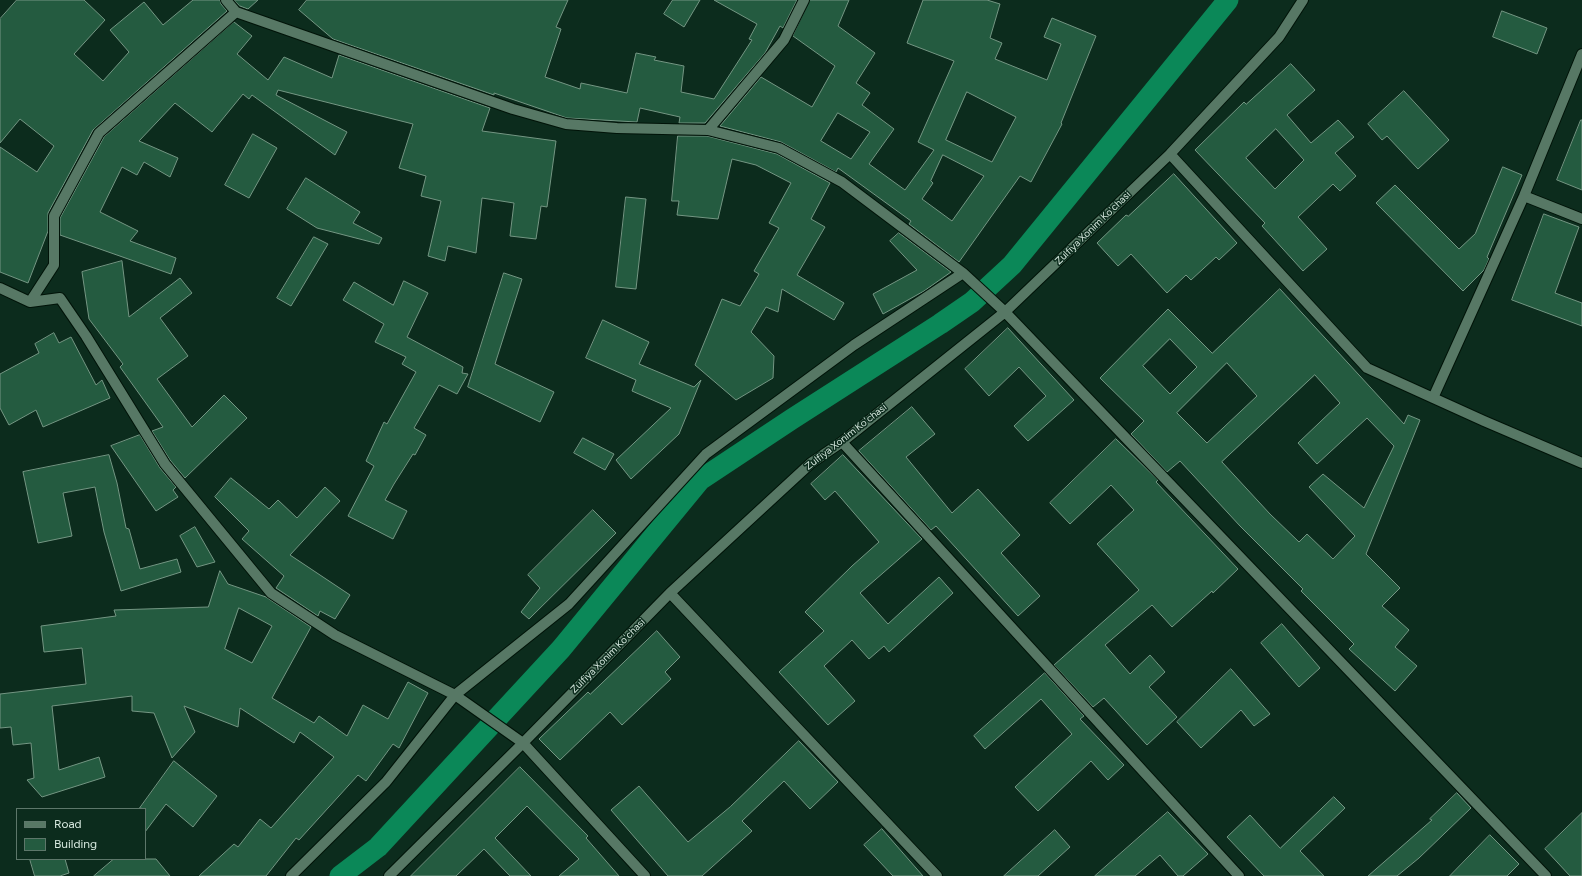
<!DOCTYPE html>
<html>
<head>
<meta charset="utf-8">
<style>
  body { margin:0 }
  #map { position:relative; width:1582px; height:876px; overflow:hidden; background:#0c2c1d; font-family:Figtree,sans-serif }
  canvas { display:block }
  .legend { position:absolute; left:16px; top:808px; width:130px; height:52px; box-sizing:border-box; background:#0c2c1d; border:1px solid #5d776a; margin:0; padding:5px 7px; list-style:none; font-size:12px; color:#d6e8de }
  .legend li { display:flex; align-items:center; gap:8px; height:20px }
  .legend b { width:20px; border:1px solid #5d776a }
</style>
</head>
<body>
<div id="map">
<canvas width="1582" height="876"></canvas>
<ul class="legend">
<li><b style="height:5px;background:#577865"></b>Road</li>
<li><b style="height:11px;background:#245b40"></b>Building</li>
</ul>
</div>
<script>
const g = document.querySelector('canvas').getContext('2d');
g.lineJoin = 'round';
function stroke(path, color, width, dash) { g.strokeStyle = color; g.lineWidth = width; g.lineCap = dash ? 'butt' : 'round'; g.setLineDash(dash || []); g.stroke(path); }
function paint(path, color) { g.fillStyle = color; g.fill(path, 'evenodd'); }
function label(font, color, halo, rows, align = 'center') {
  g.font = font + ' Figtree,sans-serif'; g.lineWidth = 3; g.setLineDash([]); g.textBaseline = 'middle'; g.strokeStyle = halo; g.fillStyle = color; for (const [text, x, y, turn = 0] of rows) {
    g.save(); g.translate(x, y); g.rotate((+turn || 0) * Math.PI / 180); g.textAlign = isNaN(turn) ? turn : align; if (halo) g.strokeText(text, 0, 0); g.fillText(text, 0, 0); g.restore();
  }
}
const canal = new Path2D(`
  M 340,876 L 378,847 L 561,649 L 700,480 L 792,419 L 940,324 L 972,302 L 1012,265 L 1228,0`);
const building = new Path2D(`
  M 17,0 L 84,0 L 105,20 L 74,54 L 103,81 L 129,52 L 110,30 L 144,2 L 163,25 L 193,0 L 220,0 L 221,4 L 227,11 L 93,130 L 48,213 L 48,231 L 28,283 L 0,272 L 0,147 L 37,172 L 54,146 L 20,119 L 0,143 L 0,19 Z
  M 234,0 L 258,0 L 248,9 L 240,6 Z
  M 307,0 L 568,0 L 556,27 L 561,29 L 545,77 L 580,89 L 581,83 L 627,93 L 636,53 L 656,57 L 654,60 L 684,66 L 681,92 L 714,99 L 752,40 L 749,39 L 757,24 L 714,0 L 797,0 L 783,28 L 780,26 L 765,53 L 705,123 L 679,123 L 680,117 L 640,108 L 637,122 L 567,118 L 494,93 L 494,95 L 333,39 L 299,10 Z
  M 673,0 L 700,0 L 684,27 L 664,14 Z
  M 810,0 L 849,0 L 838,26 L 875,53 L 856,83 L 870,93 L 862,105 L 894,129 L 869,164 L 905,190 L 934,150 L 918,142 L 954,61 L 907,43 L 923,0 L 987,0 L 1000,4 L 990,38 L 1002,43 L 995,59 L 1047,80 L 1061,44 L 1044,37 L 1052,18 L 1096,36 L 1061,123 L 1062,124 L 1031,182 L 1020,176 L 959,262 L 909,224 L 911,221 L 838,168 L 836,172 L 781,142 L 720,126 L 761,77 L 812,107 L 835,66 L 793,36 ZM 967,92 L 1016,117 L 992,162 L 946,140 ZM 838,113 L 870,132 L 851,159 L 821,141 ZM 943,155 L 984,176 L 952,221 L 922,199 L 933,183 L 931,181 Z
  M 1502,11 L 1547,28 L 1537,54 L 1493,37 Z
  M 234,22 L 252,36 L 237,54 L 268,80 L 284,57 L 332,78 L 339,55 L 490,108 L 482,131 L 556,141 L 547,207 L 541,206 L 536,239 L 510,236 L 514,203 L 482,198 L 476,253 L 448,246 L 445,261 L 428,256 L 441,201 L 421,196 L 426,176 L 399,168 L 413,124 L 278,90 L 276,95 L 347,132 L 335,155 L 252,95 L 249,99 L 243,94 L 212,132 L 175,103 L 139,141 L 178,158 L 170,177 L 144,162 L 137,175 L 122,167 L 100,212 L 138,231 L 130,241 L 176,258 L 171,274 L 60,235 L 60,218 L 104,137 Z
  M 1291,64 L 1315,90 L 1287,115 L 1311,143 L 1338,120 L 1354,137 L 1335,153 L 1356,176 L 1340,191 L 1333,184 L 1298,217 L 1327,249 L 1303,271 L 1262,226 L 1265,223 L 1195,150 L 1244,102 L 1246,104 ZM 1276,129 L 1304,160 L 1275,189 L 1246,158 Z
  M 1404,91 L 1449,140 L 1418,169 L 1387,136 L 1382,140 L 1368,124 Z
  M 1581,120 L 1582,120 L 1582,190 L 1557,180 Z
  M 253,134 L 277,148 L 249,198 L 225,185 Z
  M 678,136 L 707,136 L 777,154 L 830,183 L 811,219 L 825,227 L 797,275 L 844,303 L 834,320 L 782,289 L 778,312 L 766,307 L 751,332 L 774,356 L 773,378 L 736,400 L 695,365 L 722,299 L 740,306 L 759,274 L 754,271 L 779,228 L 769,223 L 791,183 L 756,165 L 732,159 L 718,219 L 677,215 L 679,201 L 672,201 Z
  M 1503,167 L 1522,175 L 1487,257 L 1489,259 L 1484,270 L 1463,291 L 1376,203 L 1395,185 L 1459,249 L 1475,234 Z
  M 1174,174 L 1237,243 L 1219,260 L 1216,257 L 1191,280 L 1186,275 L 1167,293 L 1131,254 L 1118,266 L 1097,243 L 1126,215 L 1128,216 Z
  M 306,178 L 360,212 L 353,223 L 382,238 L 379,244 L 317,228 L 287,209 Z
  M 626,197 L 646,199 L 636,289 L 616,287 Z
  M 1544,214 L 1579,227 L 1555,293 L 1582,303 L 1582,326 L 1512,300 Z
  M 899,233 L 951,272 L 924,291 L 883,314 L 873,294 L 917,270 L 890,241 Z
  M 314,237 L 328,244 L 291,306 L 277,298 Z
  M 122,261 L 129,317 L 180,278 L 192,293 L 160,318 L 188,356 L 157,379 L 192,427 L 224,395 L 247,418 L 185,478 L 170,460 L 152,431 L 163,427 L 120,367 L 123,364 L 89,319 L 82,272 Z
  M 504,273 L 522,279 L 495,364 L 554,392 L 540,422 L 468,387 Z
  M 404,281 L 428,293 L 407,337 L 463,367 L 462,373 L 468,374 L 457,394 L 439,385 L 414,428 L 426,435 L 415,455 L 413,454 L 394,484 L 385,500 L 407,511 L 393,539 L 348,516 L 374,466 L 366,461 L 384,422 L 387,424 L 416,372 L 402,364 L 406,357 L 375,342 L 384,324 L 343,300 L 354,282 L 393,305 Z
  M 1280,289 L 1404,424 L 1408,415 L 1420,420 L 1366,554 L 1400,588 L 1382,606 L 1409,630 L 1395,647 L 1417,666 L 1395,691 L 1349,649 L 1354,644 L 1301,591 L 1303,589 L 1240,526 L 1180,461 L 1167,472 L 1131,434 L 1144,421 L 1100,378 L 1168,309 L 1212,353 ZM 1170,339 L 1197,367 L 1170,394 L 1143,366 ZM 1227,363 L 1257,396 L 1207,443 L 1177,413 ZM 1315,375 L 1340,403 L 1298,443 L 1317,464 L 1367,418 L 1394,446 L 1364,508 L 1323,474 L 1309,487 L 1355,536 L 1333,559 L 1307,534 L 1299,542 L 1270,514 L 1222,462 Z
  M 603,320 L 649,342 L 639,364 L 694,387 L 701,380 L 679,434 L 631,479 L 616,460 L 671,408 L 632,391 L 636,380 L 586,358 Z
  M 1008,328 L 1074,400 L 1028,441 L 1014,426 L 1046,396 L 1019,367 L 989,396 L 965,369 Z
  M 54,333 L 59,343 L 71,337 L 96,385 L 102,380 L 110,398 L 43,427 L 36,410 L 9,425 L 0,408 L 0,374 L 39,353 L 35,344 Z
  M 912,407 L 935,434 L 906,457 L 952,513 L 978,489 L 1020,535 L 1001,553 L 1040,596 L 1018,616 L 936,526 L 931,530 L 859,451 Z
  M 140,435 L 160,468 L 176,487 L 173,490 L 178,497 L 156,511 L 111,446 Z
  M 583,438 L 614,454 L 605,470 L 574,453 Z
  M 1116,439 L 1158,480 L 1156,482 L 1238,569 L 1213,593 L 1212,591 L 1172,627 L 1152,605 L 1105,645 L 1130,674 L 1150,655 L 1165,672 L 1149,687 L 1177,717 L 1147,745 L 1104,698 L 1093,707 L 1054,665 L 1139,590 L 1097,544 L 1134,510 L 1111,485 L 1070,524 L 1050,503 Z
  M 109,455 L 117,483 L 126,528 L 129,529 L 140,569 L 177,559 L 181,572 L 121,591 L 104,532 L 95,487 L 63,493 L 72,536 L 38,543 L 23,472 Z
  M 843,455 L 922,539 L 860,593 L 888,624 L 939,577 L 953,593 L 889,652 L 884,646 L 869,659 L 852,640 L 824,666 L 855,701 L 828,725 L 779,672 L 824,631 L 805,612 L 852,566 L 879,542 L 835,491 L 825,500 L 811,484 Z
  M 231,478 L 269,509 L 278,500 L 297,518 L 325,487 L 340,501 L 290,555 L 350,595 L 335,619 L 320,611 L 318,616 L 276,588 L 284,576 L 242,539 L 249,531 L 215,497 Z
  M 593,510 L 616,533 L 529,619 L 521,612 L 540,588 L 528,575 Z
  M 195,527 L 215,562 L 197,567 L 180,536 Z
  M 220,571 L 228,584 L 266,597 L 311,627 L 272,698 L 314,723 L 319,716 L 347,736 L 363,705 L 388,719 L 408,682 L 428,693 L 399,748 L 393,744 L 366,781 L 358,775 L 299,840 L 296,838 L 266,876 L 199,876 L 234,844 L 238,847 L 260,819 L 271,828 L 334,757 L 300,732 L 294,743 L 240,708 L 238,727 L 184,706 L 195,732 L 172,758 L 154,713 L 132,711 L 132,696 L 52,706 L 59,770 L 99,757 L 105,777 L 42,797 L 27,780 L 34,778 L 31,743 L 13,745 L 11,727 L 0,728 L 0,694 L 86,684 L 82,648 L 44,652 L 41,626 L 116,616 L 114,610 L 208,607 ZM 239,608 L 272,626 L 252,663 L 225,649 Z
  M 1282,624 L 1320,668 L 1299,687 L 1261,643 Z
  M 657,631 L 680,657 L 665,672 L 671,679 L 622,725 L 610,712 L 560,760 L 539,739 L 588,692 L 590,694 Z
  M 1231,669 L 1270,714 L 1254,726 L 1241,710 L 1201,748 L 1177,722 Z
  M 1045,673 L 1084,716 L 1080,719 L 1124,765 L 1108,780 L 1091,761 L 1038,811 L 1015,787 L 1072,734 L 1041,699 L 985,749 L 974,736 Z
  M 799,741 L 838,782 L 810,809 L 784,781 L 742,821 L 752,831 L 702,876 L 668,876 L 611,810 L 639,786 L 688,842 L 730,807 Z
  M 174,761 L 217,796 L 193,827 L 166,804 L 145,832 L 145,809 L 140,808 Z
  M 520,767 L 588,836 L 586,838 L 619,876 L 559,876 L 579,859 L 527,806 L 495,838 L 531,876 L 510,876 L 484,849 L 456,876 L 411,876 Z
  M 1457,793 L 1471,808 L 1419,858 L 1397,876 L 1368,876 L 1432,820 L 1430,819 Z
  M 1334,797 L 1345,808 L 1300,851 L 1324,876 L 1264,876 L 1227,837 L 1250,815 L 1280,848 Z
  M 1168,812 L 1208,854 L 1183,876 L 1178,876 L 1160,855 L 1135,876 L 1095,876 Z
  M 1582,813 L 1582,876 L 1570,876 L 1545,849 Z
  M 882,829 L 923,876 L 893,876 L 864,845 Z
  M 1055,830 L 1070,847 L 1038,876 L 1004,876 Z
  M 1490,835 L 1519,864 L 1507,876 L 1450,876 Z
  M 30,859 L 65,859 L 69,873 L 60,876 L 35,876 Z
  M 114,859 L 156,859 L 170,876 L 94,876 Z`);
const street = new Path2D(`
  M 226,0 L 236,12
  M 708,130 L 784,40 L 804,0
  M 1170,154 L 1367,368 L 1484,421 L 1582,463
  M 1524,196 L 1582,219
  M 0,288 L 30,302 L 60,298 L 86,336 L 165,464 L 271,593 L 335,635 L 455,695 L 523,743 L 645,876
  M 30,302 L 54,265 L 54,216 L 99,133 L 236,12 L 513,109 L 566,124 L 617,128 L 708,130 L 779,148 L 842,182 L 963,273 L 1005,312 L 1546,876
  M 1433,398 L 1524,196 L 1582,54
  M 842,442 L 1239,876
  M 670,593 L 937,876
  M 291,876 L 386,782 L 455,695 L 569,604 L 706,454 L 854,345 L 963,273
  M 389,876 L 523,743 L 670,593 L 811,463 L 842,442 L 1005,312 L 1170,154 L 1279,37 L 1303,0`);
const streetNames = [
  ["Zulfiya Xonim Ko'chasi",1093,228,-44],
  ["Zulfiya Xonim Ko'chasi",846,437,-38],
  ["Zulfiya Xonim Ko'chasi",608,656,-45]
];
stroke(canal, '#0b8858', 21);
paint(building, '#245b40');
stroke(building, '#749683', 1);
stroke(street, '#001308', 12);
stroke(street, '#577865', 10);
label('10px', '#d6e8de', '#0c2c1d', streetNames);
</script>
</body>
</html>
